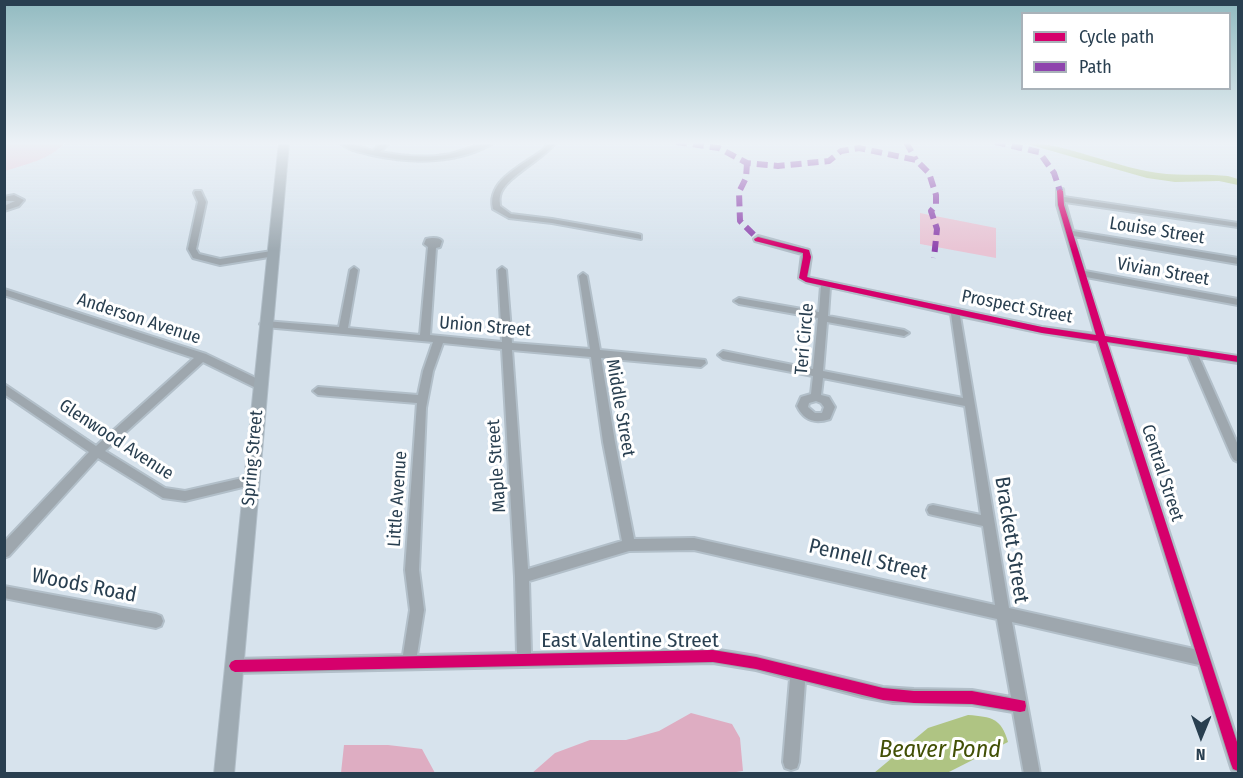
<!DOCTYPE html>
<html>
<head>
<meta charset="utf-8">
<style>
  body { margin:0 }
  #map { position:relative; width:1243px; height:778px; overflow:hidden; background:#d7e3ed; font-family:"Fira Sans Condensed",sans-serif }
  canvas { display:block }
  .frame { position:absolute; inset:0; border:6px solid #293f50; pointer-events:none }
  .legend { position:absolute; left:1021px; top:12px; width:210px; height:78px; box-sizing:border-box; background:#fff; border:2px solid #a9b2b9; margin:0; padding:8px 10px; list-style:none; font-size:18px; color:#293f50 }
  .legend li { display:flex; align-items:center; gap:12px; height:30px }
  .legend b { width:30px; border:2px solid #a9b2b9 }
  .north { position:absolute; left:1171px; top:706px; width:60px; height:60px; -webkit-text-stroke:4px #fff; paint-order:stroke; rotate:181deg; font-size:16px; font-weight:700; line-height:24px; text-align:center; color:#293f50 }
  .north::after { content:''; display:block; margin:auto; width:21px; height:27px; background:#293f50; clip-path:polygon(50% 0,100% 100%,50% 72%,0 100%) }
</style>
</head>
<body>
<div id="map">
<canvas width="1243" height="778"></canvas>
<div class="frame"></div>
<ul class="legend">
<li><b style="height:8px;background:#d6006c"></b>Cycle path</li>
<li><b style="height:8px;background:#8e44ad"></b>Path</li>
</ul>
<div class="north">N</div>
</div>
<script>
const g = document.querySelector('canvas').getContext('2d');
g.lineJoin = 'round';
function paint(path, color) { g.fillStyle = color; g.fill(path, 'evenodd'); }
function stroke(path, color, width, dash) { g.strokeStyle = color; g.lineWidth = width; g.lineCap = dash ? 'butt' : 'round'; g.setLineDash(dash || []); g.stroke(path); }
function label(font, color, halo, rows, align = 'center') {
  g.font = font + ' "Fira Sans Condensed",sans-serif'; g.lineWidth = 6; g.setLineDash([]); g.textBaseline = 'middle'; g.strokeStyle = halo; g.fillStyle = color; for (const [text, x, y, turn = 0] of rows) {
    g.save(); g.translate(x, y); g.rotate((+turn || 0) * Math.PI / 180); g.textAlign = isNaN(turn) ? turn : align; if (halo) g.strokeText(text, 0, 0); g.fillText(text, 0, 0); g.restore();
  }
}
const green = new Path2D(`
  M 5,142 L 66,142 C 49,160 27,164 5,171 Z
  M 920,213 L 996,228 L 996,258 L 920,244 Z`);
const forest = new Path2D(`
  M 691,713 L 732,724 L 740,738 L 743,771 L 722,774 L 531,774 L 555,753 L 590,740 L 626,740 L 659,731 Z
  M 344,745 L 388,745 L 422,749 L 435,773 L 341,773 Z`);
const water = new Path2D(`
  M 968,715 C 992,717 1001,718 1008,742 L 947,773 L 874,773 L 928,728 Z`);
const river = new Path2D(`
  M 1020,142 C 1060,142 1105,163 1146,171 C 1174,177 1201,173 1228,176 L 1238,179 L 1238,185 L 1219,181 L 1175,182 L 1147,178 Z`);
const minor = new Path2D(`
  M 338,142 L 346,142 L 373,151 L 382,142 L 390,142 L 380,152 C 403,156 427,159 450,154 C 466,150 479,142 495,142 C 459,164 413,164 372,155 C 360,152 348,150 338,142 Z
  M 549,142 L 556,142 C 543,160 503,178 500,196 C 499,199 500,203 500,206 L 511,214 L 552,219 L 638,234 L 641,235 L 641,239 L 552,223 L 509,218 L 493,209 C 486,179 526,164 544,149 Z
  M 1057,189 L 1063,189 L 1064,197 L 1238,223 L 1238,227 L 1065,202 L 1073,231 L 1238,258 L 1238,264 L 1074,236 L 1085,271 L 1238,299 L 1238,305 L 1086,277 L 1105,336 L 1238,356 L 1238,363 L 1199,357 L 1238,445 L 1238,462 L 1234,460 L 1232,457 L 1188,355 L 1107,343 L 1238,742 L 1238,772 L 1232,770 L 1230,764 L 1199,665 L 1012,622 L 1040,774 L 1024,774 L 1013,712 L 972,705 L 893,703 L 862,697 L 805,682 L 799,762 L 797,768 L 791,770 L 785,768 L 783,762 L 790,679 L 756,670 L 713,663 L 235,673 L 230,671 L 228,666 L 230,661 L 235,659 L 403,655 L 410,610 L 405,570 L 417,403 L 318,395 L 313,391 L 318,387 L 418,395 L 423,371 L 433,342 L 265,327 L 260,324 L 265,321 L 339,327 L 350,270 L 354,267 L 358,270 L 348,328 L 420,335 L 428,247 L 424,244 L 426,239 C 431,238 439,237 442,241 L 440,247 L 436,248 L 430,335 L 502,342 L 498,270 L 502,267 L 506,270 L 512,343 L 590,349 L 579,276 L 583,273 L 587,276 L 600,350 L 705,360 L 706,363 L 701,367 L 601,358 L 615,442 L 634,539 L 694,538 L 995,605 L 983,526 L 933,515 L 929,514 L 927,510 L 929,506 L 933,505 L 981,515 L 965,406 L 823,378 L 821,395 L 829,397 L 835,407 L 830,419 C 815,424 804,421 797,406 L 801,397 L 811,394 L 813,376 L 723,359 L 718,355 L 723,351 L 813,369 L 818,318 L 739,304 L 734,301 L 739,298 L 819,312 L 821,286 L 806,282 L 799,278 L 802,254 L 755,241 L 754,239 L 758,236 L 809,250 L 811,257 L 808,277 L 811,278 L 1042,327 L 1095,334 L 1057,205 ZM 830,287 L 951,314 L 963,398 L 823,371 L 827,322 L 904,336 L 909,333 L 904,330 L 828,316 ZM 960,316 L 1042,333 L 1097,342 L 1194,649 L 1009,608 ZM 443,343 L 502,349 L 515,577 L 517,653 L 417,655 L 424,610 L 419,570 L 426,408 L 433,371 ZM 512,350 L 591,357 L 603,442 L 622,541 L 528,569 ZM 816,401 L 821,403 L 824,407 L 822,413 L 815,413 L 808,407 L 809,403 ZM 694,550 L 997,619 L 1011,697 L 972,690 L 914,689 L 883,687 L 756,656 L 713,649 L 531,653 L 529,581 L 629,551 Z
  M 195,191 L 201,191 L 206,202 L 196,249 L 199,254 L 220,259 L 272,251 L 276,254 L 275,256 L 220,265 L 193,258 L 188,249 L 198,202 L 194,193 Z
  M 14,195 L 24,200 L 19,206 L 4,211 L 4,206 L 15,201 L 4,201 L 4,197 Z
  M 4,289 L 206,354 L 264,382 L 265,385 L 264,388 L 256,388 L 203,362 L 105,451 L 165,488 L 185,491 L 251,476 L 255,478 L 257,481 L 255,484 L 185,501 L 163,498 L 98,458 L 9,556 L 4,558 L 4,542 L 89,452 L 4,394 L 4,384 L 96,446 L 194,358 L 4,295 Z
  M 4,586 L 156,614 L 161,616 L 163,621 L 161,626 L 156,628 L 4,598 Z`);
const major = new Path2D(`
  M 279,142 L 289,142 L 234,774 L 214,774 Z`);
const quiet = new Path2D(`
  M 676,142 L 719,148 L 747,163 L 778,166 L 829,161 L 841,151 L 859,148 L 916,160 L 929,173 L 936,195 L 936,205 L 931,211 L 937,229 L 934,258
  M 906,142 L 916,160
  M 995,142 L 1039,152 L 1054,173 L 1060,191
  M 747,163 L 746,178 L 739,192 L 740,221 L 758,239`);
const cycleway = new Path2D(`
  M 1060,189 L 1063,191 L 1064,205 L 1105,336 L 1238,356 L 1238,362 L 1107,342 L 1238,745 L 1238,771 L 1233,769 L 1231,764 L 1098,341 L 1042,333 L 806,282 L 799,278 L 803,257 L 803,253 L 755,241 L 754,239 L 758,237 L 809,250 L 811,257 L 807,277 L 811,278 L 1042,327 L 1096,335 L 1058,205 L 1057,191 Z
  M 713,650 L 756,657 L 883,688 L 914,691 L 972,691 L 1020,700 L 1025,701 L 1026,706 L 1025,711 L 1020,712 L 972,704 L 914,703 L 883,700 L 756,669 L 713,662 L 235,672 L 231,670 L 229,666 L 231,662 L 235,660 Z`);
const streetNames = [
  ["Louise Street",1157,231,9],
  ["Vivian Street",1163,272,10],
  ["Prospect Street",1017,307,11],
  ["Anderson Avenue",139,319,18],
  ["Union Street",485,327,5],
  ["Teri Circle",805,339,-85],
  ["Middle Street",620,408,80],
  ["Glenwood Avenue",116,440,33],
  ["Spring Street",253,458,-85],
  ["Maple Street",497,466,-94],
  ["Central Street",1162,473,72],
  ["Little Avenue",398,499,-86]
];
const nearStreetnames = [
  ["Brackett Street",1011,540,81],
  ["Pennell Street",868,560,13],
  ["Woods Road",84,586,11],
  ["East Valentine Street",630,641]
];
const nearWaternames = [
  ["Beaver Pond",940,750]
];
paint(green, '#e9c4d4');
paint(forest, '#deadc2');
paint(water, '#afc483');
paint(river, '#afc483');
stroke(minor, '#b2bfc9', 4);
stroke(major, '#b2bfc9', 2);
paint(minor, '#9ea7ae');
paint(major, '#9eaab2');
stroke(quiet, '#8e44ad', 6, [11, 6]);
paint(cycleway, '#d6006c');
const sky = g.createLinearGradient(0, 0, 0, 251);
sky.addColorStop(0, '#91bac0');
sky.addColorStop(0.57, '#edf2f7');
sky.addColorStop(1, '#edf2f700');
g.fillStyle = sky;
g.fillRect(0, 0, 1243, 251);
label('18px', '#293f50', '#fff', streetNames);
label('21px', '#293f50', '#fff', nearStreetnames);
label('italic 24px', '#425006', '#fff', nearWaternames);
</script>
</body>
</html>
